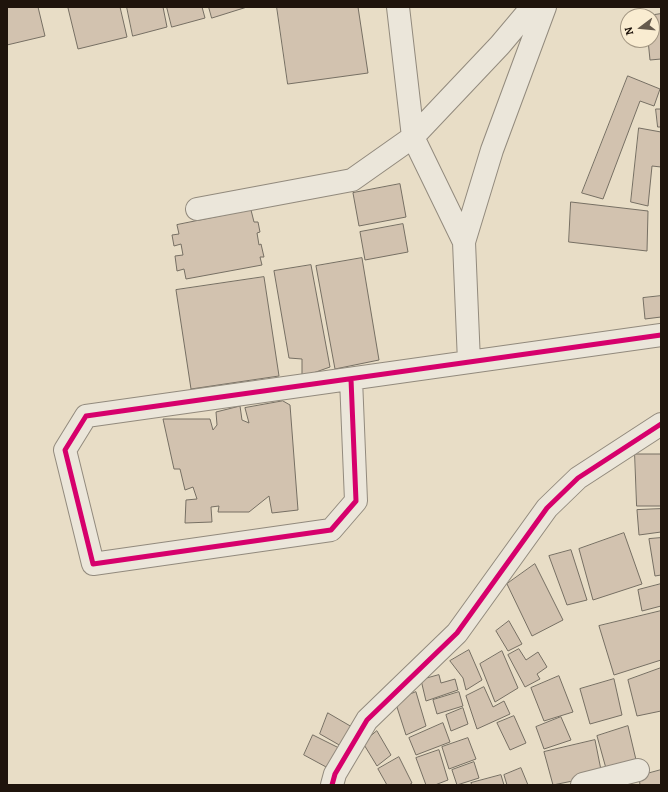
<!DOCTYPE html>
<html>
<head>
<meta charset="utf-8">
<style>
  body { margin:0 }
  #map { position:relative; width:668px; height:792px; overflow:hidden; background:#e8ddc6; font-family:Alegreya,serif }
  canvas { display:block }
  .frame { position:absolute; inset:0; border:8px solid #1f140c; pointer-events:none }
  .north { position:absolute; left:620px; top:8px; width:40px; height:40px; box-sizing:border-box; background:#f9ecd1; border:1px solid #a29682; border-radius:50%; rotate:254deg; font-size:11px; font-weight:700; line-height:16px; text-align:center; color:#1f140c }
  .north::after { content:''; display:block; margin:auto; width:14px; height:18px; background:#655a4d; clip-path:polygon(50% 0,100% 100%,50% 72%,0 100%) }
</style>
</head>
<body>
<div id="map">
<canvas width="668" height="792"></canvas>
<div class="frame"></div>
<div class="north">N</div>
</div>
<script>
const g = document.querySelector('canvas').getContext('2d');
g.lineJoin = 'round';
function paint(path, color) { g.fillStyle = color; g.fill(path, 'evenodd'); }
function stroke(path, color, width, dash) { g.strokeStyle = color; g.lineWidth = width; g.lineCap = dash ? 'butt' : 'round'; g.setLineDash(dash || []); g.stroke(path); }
const building = new Path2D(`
  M 7,7 L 38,7 L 45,36 L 7,45 Z
  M 71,7 L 120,7 L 127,37 L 78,49 L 68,8 Z
  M 127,7 L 163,7 L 167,27 L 133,36 Z
  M 167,7 L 202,7 L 205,18 L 172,27 Z
  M 209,7 L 247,7 L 212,18 Z
  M 277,7 L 358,7 L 368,73 L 288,84 Z
  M 661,14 L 661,59 L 650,60 L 648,40 L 652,40 L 652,16 L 645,16 Z
  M 628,76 L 660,89 L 654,106 L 640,101 L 603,199 L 582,193 Z
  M 656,109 L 661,109 L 661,127 L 658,127 Z
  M 639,128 L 661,132 L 661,167 L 652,166 L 648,206 L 631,202 Z
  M 400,184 L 406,217 L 359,226 L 353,193 Z
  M 571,202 L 648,211 L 647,251 L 569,242 Z
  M 251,210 L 254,222 L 258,222 L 260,232 L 257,233 L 259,245 L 261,244 L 264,257 L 260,257 L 262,265 L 186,279 L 184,269 L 177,271 L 175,256 L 183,255 L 181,244 L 174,246 L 172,235 L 179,234 L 177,225 Z
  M 403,224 L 408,252 L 365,260 L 360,232 Z
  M 362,258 L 379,360 L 335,369 L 316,266 Z
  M 311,265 L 330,367 L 302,377 L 302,359 L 289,358 L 274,271 Z
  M 264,277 L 279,376 L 191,389 L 176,290 Z
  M 661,296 L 661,317 L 645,319 L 643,298 Z
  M 283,401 L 290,405 L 298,510 L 272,513 L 269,496 L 249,512 L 218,512 L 219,506 L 211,507 L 212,522 L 185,523 L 186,500 L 197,499 L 193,487 L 185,490 L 180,469 L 174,469 L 163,419 L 210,419 L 213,430 L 217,425 L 216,412 L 240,406 L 242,420 L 249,423 L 245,408 Z
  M 635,454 L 661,454 L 661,506 L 637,506 Z
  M 661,509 L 661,532 L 639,535 L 637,510 Z
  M 624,533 L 642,584 L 593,600 L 579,549 Z
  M 661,538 L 661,575 L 655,576 L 649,539 Z
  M 571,550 L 587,600 L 567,605 L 549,556 Z
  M 535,564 L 563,620 L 532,636 L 507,584 Z
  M 661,584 L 661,606 L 642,611 L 638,590 Z
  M 661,611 L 661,660 L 614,675 L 599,626 Z
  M 509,621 L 522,644 L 508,651 L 496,631 Z
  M 519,649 L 526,660 L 538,652 L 547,667 L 537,674 L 540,679 L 525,687 L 508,655 Z
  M 469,650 L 482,680 L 466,690 L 463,678 L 450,661 Z
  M 502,651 L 518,688 L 495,702 L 480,664 Z
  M 661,668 L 661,711 L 637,716 L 628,680 Z
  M 439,675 L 441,683 L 455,679 L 458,690 L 426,701 L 421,680 Z
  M 559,676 L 573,712 L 544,721 L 531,688 Z
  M 614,679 L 622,715 L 590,724 L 580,689 Z
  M 484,687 L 493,707 L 504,701 L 510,714 L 477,729 L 466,696 Z
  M 416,692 L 426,726 L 406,735 L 395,701 Z
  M 459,692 L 463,706 L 437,714 L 433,700 Z
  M 463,708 L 468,724 L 451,731 L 446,715 Z
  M 328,713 L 352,727 L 341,746 L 320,734 Z
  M 514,716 L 526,743 L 510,750 L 497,723 Z
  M 561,717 L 571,740 L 544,749 L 536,727 Z
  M 443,723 L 450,742 L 416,755 L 409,738 Z
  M 628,726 L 637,764 L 607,772 L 597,736 Z
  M 377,731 L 391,755 L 377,766 L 363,743 Z
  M 313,735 L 341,749 L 328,768 L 304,755 Z
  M 468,738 L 476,759 L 449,769 L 442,747 Z
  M 595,740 L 602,775 L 553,785 L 544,752 Z
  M 439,750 L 448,780 L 435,785 L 426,785 L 416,758 Z
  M 399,757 L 412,783 L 409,785 L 387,785 L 378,769 Z
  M 474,762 L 479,778 L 457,785 L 452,770 Z
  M 521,768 L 528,785 L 507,785 L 504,775 Z
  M 661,770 L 661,785 L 640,785 L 639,776 Z
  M 501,775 L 504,785 L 472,785 L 471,783 Z`);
const minor = new Path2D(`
  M 398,7 L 413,137 L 464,242
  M 197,209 L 352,180 L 413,137 L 500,45 L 532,7
  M 469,362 L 464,242 L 492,150 L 545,7
  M 351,379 L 356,501 L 331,530 L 93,564 L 65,450 L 86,416 L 661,335
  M 332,785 L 335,774 L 367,720 L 457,633 L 547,508 L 578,478 L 661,424
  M 582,785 L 583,784 L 638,770`);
const cycleway = new Path2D(`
  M 351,379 L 356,501 L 331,530 L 93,564 L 65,450 L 86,416 L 661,335
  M 332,785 L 335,774 L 367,720 L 457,633 L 547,508 L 578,478 L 661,424`);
paint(building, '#d2c2af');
stroke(building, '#766f63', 1);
stroke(minor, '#928a7d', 24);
stroke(minor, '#ebe6da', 22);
stroke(cycleway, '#d6006c', 5);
</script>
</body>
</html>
